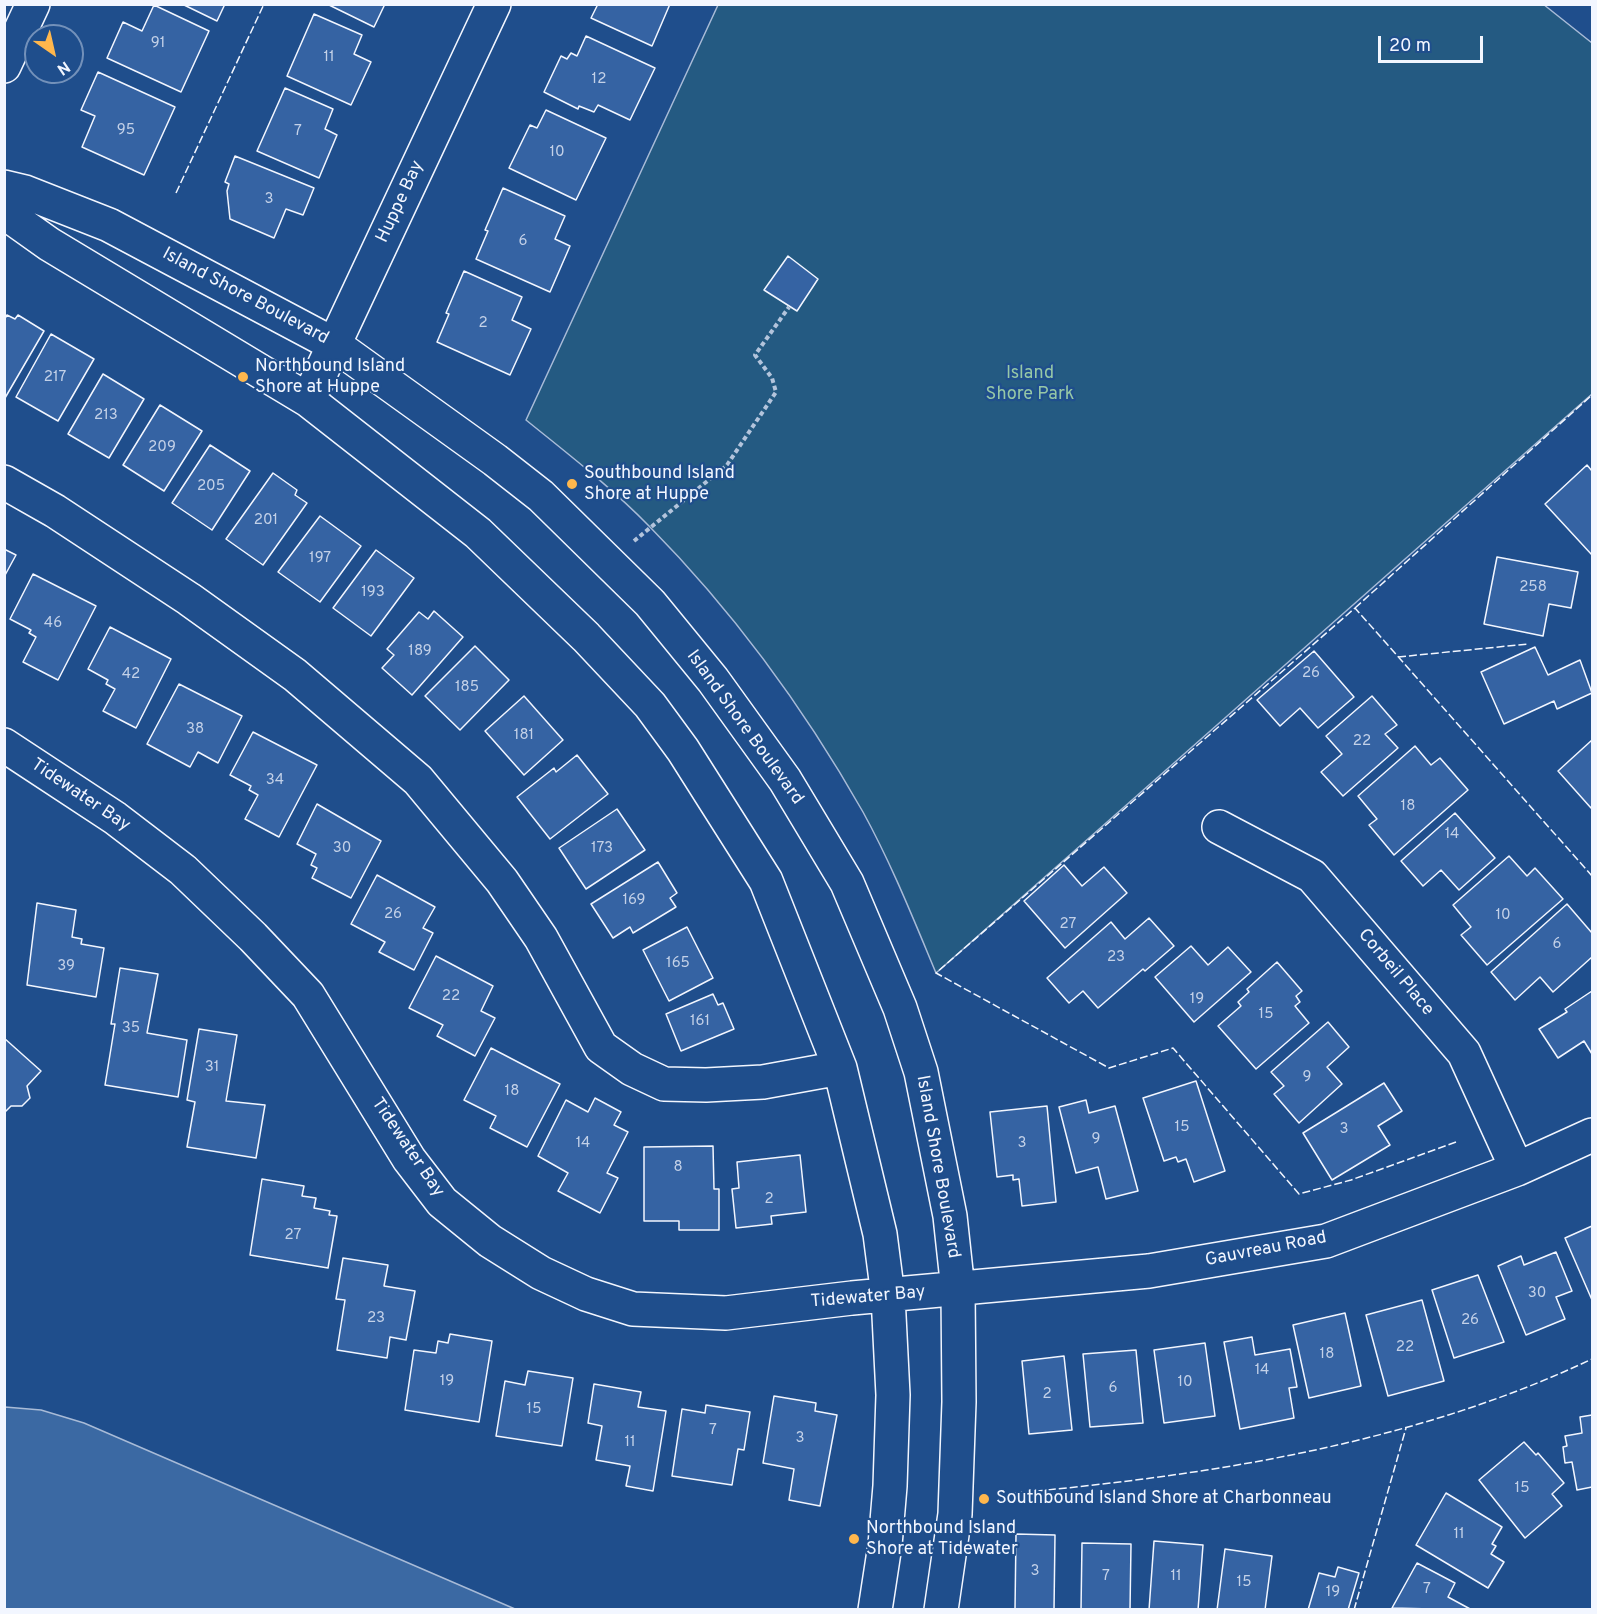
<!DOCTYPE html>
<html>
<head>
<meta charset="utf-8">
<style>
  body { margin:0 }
  #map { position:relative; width:1597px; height:1614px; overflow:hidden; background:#1f4e8c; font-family:Overpass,sans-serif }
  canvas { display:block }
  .frame { position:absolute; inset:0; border:6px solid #f2f6ff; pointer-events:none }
  .north { position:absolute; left:24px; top:24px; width:60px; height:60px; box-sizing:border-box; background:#1f4e8c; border:2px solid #7391ba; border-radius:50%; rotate:146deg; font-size:16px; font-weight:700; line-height:24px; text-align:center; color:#f2f6ff }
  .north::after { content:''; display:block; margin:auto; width:21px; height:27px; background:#ffb74d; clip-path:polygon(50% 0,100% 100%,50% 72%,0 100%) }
  .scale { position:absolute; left:1378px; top:36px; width:105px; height:27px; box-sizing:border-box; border:3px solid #f2f6ff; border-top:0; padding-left:8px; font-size:18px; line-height:21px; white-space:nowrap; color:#f2f6ff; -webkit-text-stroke:4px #1f4e8c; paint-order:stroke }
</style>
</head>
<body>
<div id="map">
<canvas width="1597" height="1614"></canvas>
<div class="frame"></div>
<div class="north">N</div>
<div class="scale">20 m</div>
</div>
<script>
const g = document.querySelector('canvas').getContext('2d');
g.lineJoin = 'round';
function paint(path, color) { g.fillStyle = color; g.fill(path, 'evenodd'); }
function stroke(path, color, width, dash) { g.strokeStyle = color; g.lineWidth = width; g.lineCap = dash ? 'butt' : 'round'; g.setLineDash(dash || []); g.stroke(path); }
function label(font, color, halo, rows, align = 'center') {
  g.font = font + ' Overpass,sans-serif'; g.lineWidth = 4.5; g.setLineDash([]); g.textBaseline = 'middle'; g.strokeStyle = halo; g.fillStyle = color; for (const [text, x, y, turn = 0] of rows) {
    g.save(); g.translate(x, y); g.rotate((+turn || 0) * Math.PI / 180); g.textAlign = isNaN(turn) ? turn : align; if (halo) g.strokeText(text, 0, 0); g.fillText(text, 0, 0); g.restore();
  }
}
const green = new Path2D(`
  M 1543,4 L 1592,43 L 1592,394 L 936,973 C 913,918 891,863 863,812 C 804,708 733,611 649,526 C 611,487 568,454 526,420 L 718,5 Z`);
const water = new Path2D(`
  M 5,1407 L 41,1410 L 84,1423 L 515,1609 L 5,1609 Z`);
const building = new Path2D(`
  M 182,4 L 225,4 L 217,21 Z
  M 327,4 L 385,4 L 374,27 Z
  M 598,4 L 670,4 L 652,46 L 591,18 Z
  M 154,5 L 209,31 L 181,92 L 107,58 L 123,22 L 142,31 Z
  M 314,14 L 362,35 L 354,54 L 371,62 L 351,105 L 287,76 Z
  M 586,36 L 655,68 L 630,120 L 598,105 L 594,112 L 579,106 L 578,109 L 544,92 L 561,56 L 567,59 L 571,53 L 577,56 Z
  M 98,72 L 175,107 L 144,175 L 82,147 L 95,116 L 81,110 Z
  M 285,88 L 333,109 L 325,129 L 337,135 L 319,178 L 257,151 Z
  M 546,110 L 606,138 L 576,200 L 509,168 L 530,125 L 537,128 Z
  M 235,156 L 314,188 L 303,215 L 286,209 L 274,238 L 230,219 L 227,191 L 229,184 L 225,182 Z
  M 503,188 L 565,216 L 555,239 L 570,246 L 550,292 L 476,259 L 488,231 L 485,230 Z
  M 788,256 L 818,279 L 797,311 L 764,290 Z
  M 464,271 L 522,297 L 512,320 L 531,329 L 510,375 L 437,342 L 449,314 L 446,313 Z
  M 7,315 L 15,319 L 18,315 L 44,331 L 5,398 L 4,320 Z
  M 51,334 L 94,359 L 58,421 L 16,397 Z
  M 103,374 L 144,399 L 109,458 L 68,434 Z
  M 160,405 L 202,431 L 164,491 L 123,465 Z
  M 210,445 L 250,471 L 212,530 L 172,503 Z
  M 1587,465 L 1592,471 L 1592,555 L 1545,504 Z
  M 273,473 L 297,490 L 295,495 L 307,503 L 263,565 L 226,539 Z
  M 320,516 L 361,546 L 320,602 L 278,572 Z
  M 4,549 L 16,555 L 4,577 Z
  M 376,550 L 414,578 L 371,636 L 333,608 Z
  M 1497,557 L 1578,572 L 1571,608 L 1549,604 L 1543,636 L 1484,624 Z
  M 33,574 L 96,606 L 58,680 L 23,662 L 36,637 L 29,633 L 31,630 L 10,619 Z
  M 434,611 L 463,637 L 412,695 L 382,668 L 394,655 L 387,649 L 419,612 L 428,619 Z
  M 110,627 L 171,659 L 136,728 L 103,711 L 115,689 L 106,684 L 108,680 L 88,669 Z
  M 475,646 L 509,680 L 460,730 L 425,696 Z
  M 1535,647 L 1548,675 L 1580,660 L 1592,693 L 1557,709 L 1554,701 L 1504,724 L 1481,672 Z
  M 1314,651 L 1354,697 L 1318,728 L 1300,708 L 1280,726 L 1257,700 Z
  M 179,684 L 242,716 L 218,763 L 198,752 L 190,767 L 147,744 Z
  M 524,696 L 563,740 L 524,775 L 485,731 Z
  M 1372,696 L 1397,725 L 1385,734 L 1398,748 L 1343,796 L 1321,772 L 1342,754 L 1326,736 Z
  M 253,732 L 317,765 L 279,837 L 245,819 L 258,795 L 249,790 L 251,786 L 230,775 Z
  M 1592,740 L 1592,806 L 1591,808 L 1558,771 Z
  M 1415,746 L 1431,765 L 1440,758 L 1468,790 L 1394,855 L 1369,825 L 1377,819 L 1358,796 Z
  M 577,755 L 608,794 L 550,839 L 517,797 L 554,768 L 556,772 Z
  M 317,804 L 381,841 L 351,898 L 312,878 L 317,868 L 311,865 L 316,854 L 297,844 Z
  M 617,809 L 645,850 L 586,889 L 559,848 Z
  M 1455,813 L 1495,858 L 1459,890 L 1441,870 L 1423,886 L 1401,861 Z
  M 1509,856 L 1527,876 L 1535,868 L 1563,899 L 1487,965 L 1461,935 L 1471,927 L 1453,905 Z
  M 658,862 L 677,893 L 670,898 L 676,907 L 633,933 L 630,927 L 613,938 L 591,904 Z
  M 1064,865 L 1082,886 L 1104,867 L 1127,893 L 1065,948 L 1024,901 Z
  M 377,875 L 435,907 L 423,928 L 433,933 L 414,970 L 379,952 L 385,942 L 351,924 Z
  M 37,903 L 76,910 L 72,937 L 82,939 L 81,944 L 104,948 L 96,997 L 27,985 Z
  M 1567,904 L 1592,933 L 1592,957 L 1553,992 L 1540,977 L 1515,1000 L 1491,972 Z
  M 1149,918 L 1174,946 L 1145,971 L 1143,969 L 1098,1008 L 1083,991 L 1069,1003 L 1047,978 L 1111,922 L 1125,939 Z
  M 687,927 L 713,978 L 669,1001 L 643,950 Z
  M 1191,946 L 1208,965 L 1228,947 L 1251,972 L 1194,1022 L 1155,977 Z
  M 436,956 L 493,986 L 481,1011 L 495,1018 L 475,1056 L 437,1036 L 443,1025 L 409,1008 Z
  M 1277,962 L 1302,991 L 1296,996 L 1300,1002 L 1295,1006 L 1309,1023 L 1256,1069 L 1218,1026 L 1241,1006 L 1238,1002 L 1249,992 L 1247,989 Z
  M 120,968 L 158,974 L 147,1033 L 187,1040 L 178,1097 L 105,1085 L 115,1024 L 111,1024 Z
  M 1592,991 L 1592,1054 L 1584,1041 L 1558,1058 L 1539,1029 L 1567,1012 L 1565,1009 Z
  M 713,994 L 718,1005 L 723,1003 L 734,1029 L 681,1051 L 666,1014 Z
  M 1328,1022 L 1349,1047 L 1327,1067 L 1342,1084 L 1299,1123 L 1274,1094 L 1284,1086 L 1271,1072 Z
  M 199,1029 L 237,1035 L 226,1101 L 265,1105 L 256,1158 L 187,1147 L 195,1102 L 187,1100 Z
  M 4,1038 L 41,1071 L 27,1086 L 30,1098 L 22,1106 L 11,1106 L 4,1113 Z
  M 491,1048 L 560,1084 L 527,1147 L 490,1128 L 496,1116 L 464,1100 Z
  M 1196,1081 L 1225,1171 L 1194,1182 L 1186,1159 L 1178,1162 L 1176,1157 L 1164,1161 L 1143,1098 Z
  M 1384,1083 L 1402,1111 L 1378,1126 L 1390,1145 L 1332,1180 L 1303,1133 Z
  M 595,1098 L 621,1112 L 614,1125 L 628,1132 L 607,1173 L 618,1178 L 600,1213 L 558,1191 L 568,1173 L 538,1156 L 566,1100 L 588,1112 Z
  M 1086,1100 L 1089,1113 L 1115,1106 L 1138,1191 L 1106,1199 L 1098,1167 L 1076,1173 L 1059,1107 Z
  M 1047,1106 L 1056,1202 L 1022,1206 L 1019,1179 L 1013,1180 L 1013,1175 L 997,1177 L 990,1112 Z
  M 713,1146 L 714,1189 L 719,1189 L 719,1230 L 679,1230 L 679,1221 L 644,1221 L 644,1147 Z
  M 800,1155 L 806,1212 L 771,1216 L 772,1224 L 736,1228 L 732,1189 L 739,1188 L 737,1162 Z
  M 262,1179 L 304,1186 L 302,1196 L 316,1198 L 314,1208 L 330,1211 L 329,1215 L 337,1216 L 328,1268 L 250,1255 Z
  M 1592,1226 L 1592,1300 L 1565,1238 Z
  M 1556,1252 L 1572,1291 L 1556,1297 L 1565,1319 L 1526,1335 L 1498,1266 L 1521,1256 L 1524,1265 Z
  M 343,1258 L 388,1265 L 384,1286 L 415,1291 L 406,1340 L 390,1337 L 387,1358 L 337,1350 L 345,1300 L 336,1299 Z
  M 1478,1275 L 1504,1342 L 1454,1358 L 1432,1290 Z
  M 1422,1300 L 1444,1381 L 1388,1396 L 1366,1315 Z
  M 1345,1313 L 1361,1386 L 1309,1398 L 1293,1325 Z
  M 450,1334 L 492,1341 L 479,1422 L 405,1410 L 414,1350 L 436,1353 L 438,1341 L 448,1343 Z
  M 1252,1337 L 1255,1355 L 1290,1349 L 1297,1387 L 1289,1388 L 1294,1418 L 1240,1429 L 1224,1342 Z
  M 1205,1343 L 1215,1416 L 1164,1423 L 1154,1350 Z
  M 1136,1350 L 1143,1423 L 1090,1427 L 1083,1354 Z
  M 1064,1356 L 1072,1430 L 1029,1434 L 1022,1361 Z
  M 528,1371 L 573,1378 L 562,1446 L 496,1436 L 505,1381 L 525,1385 Z
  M 594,1384 L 641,1392 L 638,1407 L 666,1411 L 653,1491 L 626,1486 L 630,1466 L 596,1460 L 602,1426 L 588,1423 Z
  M 774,1396 L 816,1403 L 815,1411 L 837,1415 L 820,1506 L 789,1500 L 794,1469 L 763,1463 Z
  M 706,1405 L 750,1412 L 744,1450 L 738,1449 L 732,1485 L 672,1476 L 682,1409 L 705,1413 Z
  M 1592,1415 L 1592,1487 L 1577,1490 L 1572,1462 L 1565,1463 L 1563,1447 L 1567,1446 L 1565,1436 L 1582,1433 L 1580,1417 Z
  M 1524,1442 L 1536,1455 L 1538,1453 L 1564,1483 L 1552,1494 L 1562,1506 L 1525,1538 L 1479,1480 Z
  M 1446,1493 L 1502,1527 L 1492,1544 L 1496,1546 L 1491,1554 L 1504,1562 L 1488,1588 L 1416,1545 Z
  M 1016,1534 L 1055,1535 L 1054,1610 L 1015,1610 Z
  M 1154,1541 L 1203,1545 L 1198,1610 L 1149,1610 Z
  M 1082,1543 L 1131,1544 L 1130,1610 L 1081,1610 Z
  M 1225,1549 L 1272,1556 L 1265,1610 L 1217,1610 Z
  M 1417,1563 L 1455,1583 L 1448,1597 L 1472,1610 L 1392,1608 Z
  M 1338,1567 L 1359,1573 L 1348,1610 L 1308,1610 L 1319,1573 L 1335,1577 Z`);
const path = new Path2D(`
  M 634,541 L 727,465 L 776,392 L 772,378 L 755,355 L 789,307`);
const minor = new Path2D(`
  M 4,66 L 33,4
  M 4,187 L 25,192 L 109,225 L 335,345 L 495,460 L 541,496 L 650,603 L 713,680 L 785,780 L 847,883 L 900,1008 L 921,1072 L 950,1216 L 958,1290 L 959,1402 L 955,1514 L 941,1610
  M 4,212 L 49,244 L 308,400 L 478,533 L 586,637 L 650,705 L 683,750 L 766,881 L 840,1068 L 880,1234 L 888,1296 L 893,1395 L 890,1486 L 885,1545 L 875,1610
  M 308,400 L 494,4
  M 4,482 L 55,511 L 189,599 L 295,675 L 418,780 L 502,881 L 541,938 L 601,1047 L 632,1069 L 664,1084 L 706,1085 L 763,1082 L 840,1068
  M 4,745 L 115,818 L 183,870 L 253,937 L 308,995 L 409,1159 L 442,1202 L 490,1241 L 541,1273 L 586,1294 L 633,1309 L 726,1313 L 852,1298 L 1149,1271 L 1326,1241 L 1517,1169 L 1592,1135
  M 1219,827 L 1312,876 L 1464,1053 L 1517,1169`);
const fence = new Path2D(`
  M 176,193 L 264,4
  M 1355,608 L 1592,395
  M 1398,657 L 1528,644
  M 1456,1142 L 1351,1180 L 1299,1194 L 1173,1048 L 1109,1068 L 936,973 L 1355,608 L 1592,876
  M 1015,1493 C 1212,1475 1412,1444 1592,1359
  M 1354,1610 L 1406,1428`);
const markers = [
  [243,377,6,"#ffb74d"],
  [572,484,6,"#ffb74d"],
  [984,1499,6,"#ffb74d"],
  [854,1539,6,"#ffb74d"]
];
const numberNames = [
  ["91",158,44],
  ["11",329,58],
  ["12",599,80],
  ["95",126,131],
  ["7",298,132],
  ["10",557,153],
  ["3",269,200],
  ["6",523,242],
  ["2",483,324],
  ["217",55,378],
  ["213",106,416],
  ["209",162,448],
  ["205",211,487],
  ["201",266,521],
  ["197",320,559],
  ["258",1533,588],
  ["193",373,593],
  ["46",53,624],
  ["189",420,652],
  ["26",1311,674],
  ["42",131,675],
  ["185",467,688],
  ["38",195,730],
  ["181",524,736],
  ["22",1362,742],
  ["34",275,781],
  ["18",1408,807],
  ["14",1452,835],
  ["30",342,849],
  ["173",602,849],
  ["169",634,901],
  ["26",393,915],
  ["10",1503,916],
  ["27",1068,925],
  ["6",1557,945],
  ["23",1116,958],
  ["165",678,964],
  ["39",66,967],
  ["22",451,997],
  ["19",1197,1000],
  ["15",1266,1015],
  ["161",700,1022],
  ["35",131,1029],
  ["31",212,1068],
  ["9",1307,1078],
  ["18",512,1092],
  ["15",1182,1128],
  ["3",1344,1130],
  ["9",1096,1140],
  ["14",583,1144],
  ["3",1022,1144],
  ["8",678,1168],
  ["2",769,1200],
  ["27",293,1236],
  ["30",1537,1294],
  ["23",376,1319],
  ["26",1470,1321],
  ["22",1405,1348],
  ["18",1327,1355],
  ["14",1262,1371],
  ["19",447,1382],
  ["10",1185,1383],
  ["6",1113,1389],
  ["2",1047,1395],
  ["15",534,1410],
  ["7",713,1431],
  ["3",800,1439],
  ["11",630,1443],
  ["15",1522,1489],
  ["11",1459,1535],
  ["3",1035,1572],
  ["7",1106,1577],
  ["11",1176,1577],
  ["15",1244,1583],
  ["7",1427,1590],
  ["19",1333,1593]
];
const streetNames = [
  ["Huppe Bay",401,202,-65],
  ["Island Shore Boulevard",245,297,28],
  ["Island Shore Boulevard",744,728,54],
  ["Tidewater Bay",80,796,34],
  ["Corbeil Place",1395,973,50],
  ["Tidewater Bay",407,1148,56],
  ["Island Shore Boulevard",937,1167,80],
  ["Gauvreau Road",1266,1250,-11],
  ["Tidewater Bay",868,1298,-5]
];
const poiNames = [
  ["Northbound Island",255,367],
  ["Shore at Huppe",255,388],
  ["Southbound Island",584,474],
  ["Shore at Huppe",584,495],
  ["Southbound Island Shore at Charbonneau",996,1499],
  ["Northbound Island",866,1529],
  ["Shore at Tidewater",866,1550]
];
const parkNames = [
  ["Island",1030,374],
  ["Shore Park",1030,395]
];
paint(green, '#245a82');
stroke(green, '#a8bbd7', 1.5);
paint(water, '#3b69a3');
stroke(water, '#a8bbd7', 1.5);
paint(building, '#3563a3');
stroke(building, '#f2f6ff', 1.5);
stroke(minor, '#f2f6ff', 36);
stroke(path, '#b3c4dc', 4, [4.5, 3]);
stroke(minor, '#1f4e8c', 33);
stroke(fence, '#f2f6ff', 1.5, [8, 3]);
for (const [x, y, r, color] of markers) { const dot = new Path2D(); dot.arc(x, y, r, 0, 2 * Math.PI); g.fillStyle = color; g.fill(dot); stroke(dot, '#1f4e8c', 2); }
label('15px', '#c3d1e8', null, numberNames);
label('18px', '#f2f6ff', '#1f4e8c', streetNames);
label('18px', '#f2f6ff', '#1f4e8c', poiNames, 'left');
label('18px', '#97c8a6', '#1f4e8c', parkNames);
</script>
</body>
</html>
